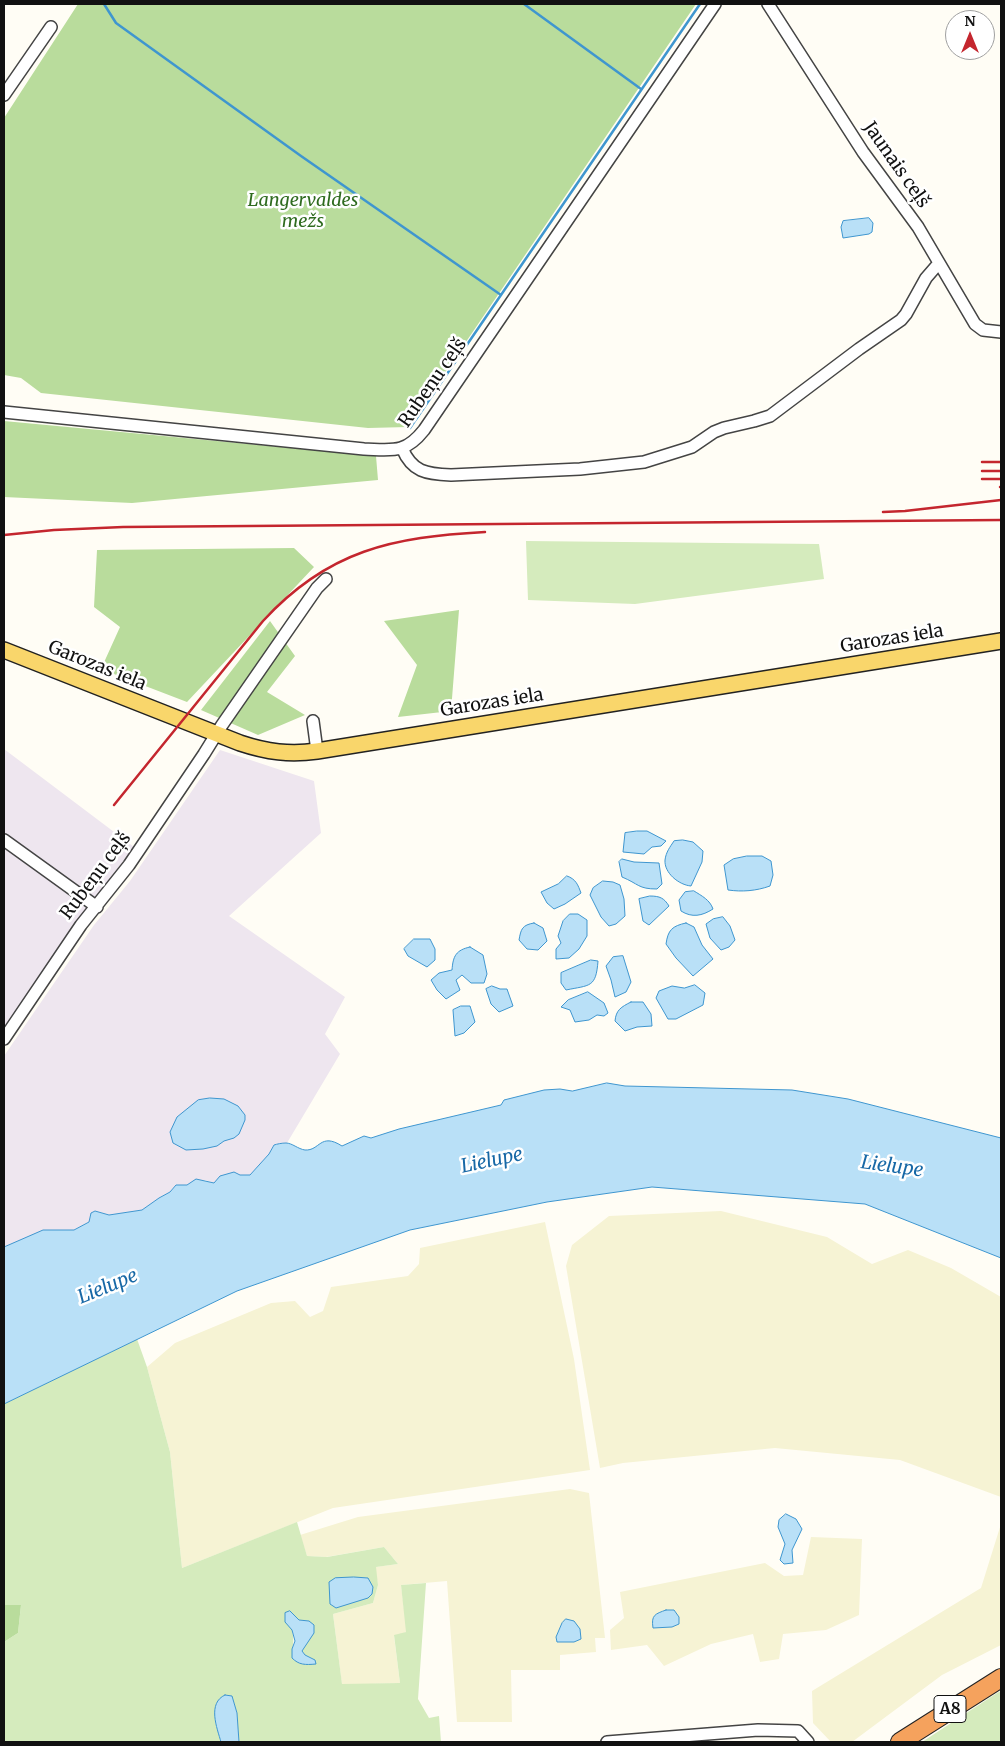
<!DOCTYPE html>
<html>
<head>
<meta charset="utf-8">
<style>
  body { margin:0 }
  #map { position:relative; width:1005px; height:1746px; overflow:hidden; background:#fffdf5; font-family:Merriweather,serif }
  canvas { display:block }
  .frame { position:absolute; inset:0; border:5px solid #111; pointer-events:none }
  .north { position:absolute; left:945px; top:10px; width:50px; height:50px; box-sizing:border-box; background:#fff; border:1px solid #a0a0a0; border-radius:50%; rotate:0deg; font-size:14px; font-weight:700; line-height:20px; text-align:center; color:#111 }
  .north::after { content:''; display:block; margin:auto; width:18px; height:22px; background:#c4262e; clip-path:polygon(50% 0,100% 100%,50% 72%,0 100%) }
</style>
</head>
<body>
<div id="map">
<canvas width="1005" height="1746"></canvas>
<div class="frame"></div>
<div class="north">N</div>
</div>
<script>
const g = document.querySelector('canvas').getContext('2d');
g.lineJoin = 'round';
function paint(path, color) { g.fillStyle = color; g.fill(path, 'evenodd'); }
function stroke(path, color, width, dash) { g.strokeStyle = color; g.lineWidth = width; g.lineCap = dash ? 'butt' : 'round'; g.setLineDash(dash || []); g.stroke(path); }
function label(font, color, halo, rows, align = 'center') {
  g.font = font + ' Merriweather,serif'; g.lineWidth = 5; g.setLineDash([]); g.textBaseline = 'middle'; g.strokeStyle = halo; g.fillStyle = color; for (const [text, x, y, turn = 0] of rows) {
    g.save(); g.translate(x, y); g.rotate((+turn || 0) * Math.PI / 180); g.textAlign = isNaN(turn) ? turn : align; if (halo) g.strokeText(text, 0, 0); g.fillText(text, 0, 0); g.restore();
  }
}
const industrial = new Path2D(`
  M 4,749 L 134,847 L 51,958 L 4,1028 Z
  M 220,750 L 314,781 L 321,833 L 229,916 L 345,997 L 325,1034 L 340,1054 L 287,1143 L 274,1145 L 269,1154 L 250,1175 L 240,1175 L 214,1183 L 205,1180 L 187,1185 L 176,1185 L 170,1192 L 159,1198 L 142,1210 L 109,1215 L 95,1211 L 91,1213 L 89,1222 L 74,1230 L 54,1230 L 4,1247 L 4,1056 L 94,925 L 130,881 Z`);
const farmland = new Path2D(`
  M 721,1211 L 827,1237 L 872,1264 L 908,1250 L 951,1268 L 1001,1297 L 1001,1497 L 900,1460 L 775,1448 L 623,1463 L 600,1468 L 566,1266 L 572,1245 L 609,1216 Z
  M 545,1222 L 574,1359 L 590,1470 L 333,1508 L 182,1568 L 170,1452 L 147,1367 L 175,1343 L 271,1303 L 295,1301 L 310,1317 L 323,1311 L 331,1287 L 408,1276 L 419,1264 L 420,1248 Z
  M 570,1489 L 589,1493 L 605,1638 L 595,1638 L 596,1652 L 560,1655 L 560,1670 L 511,1670 L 512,1722 L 457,1722 L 447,1581 L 401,1585 L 407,1632 L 394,1636 L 400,1683 L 342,1685 L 333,1614 L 373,1603 L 378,1585 L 375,1567 L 398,1564 L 384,1547 L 326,1557 L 307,1556 L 300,1535 L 358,1517 Z
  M 1001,1524 L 1001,1645 L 942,1675 L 852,1742 L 831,1742 L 813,1723 L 812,1691 L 981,1588 Z
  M 811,1537 L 862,1539 L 859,1615 L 826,1630 L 783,1634 L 779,1659 L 760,1662 L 753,1634 L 711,1644 L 664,1666 L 647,1645 L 611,1650 L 610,1630 L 624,1618 L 620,1592 L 765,1563 L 784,1576 L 803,1575 Z`);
const green = new Path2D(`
  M 526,541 L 819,544 L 824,579 L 635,604 L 528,600 Z
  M 137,1339 L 147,1367 L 170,1452 L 182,1568 L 297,1522 L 307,1556 L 327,1557 L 384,1547 L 398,1564 L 376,1567 L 378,1585 L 373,1603 L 333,1614 L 342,1684 L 400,1683 L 394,1635 L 406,1632 L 401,1585 L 426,1583 L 418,1699 L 429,1718 L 439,1716 L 441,1742 L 239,1742 L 237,1713 L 232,1697 L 225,1695 L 215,1721 L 221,1742 L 4,1742 L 4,1642 L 18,1633 L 21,1605 L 4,1605 L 4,1404 ZM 299,1620 L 309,1621 L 307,1643 L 302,1651 L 305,1655 L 315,1660 L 292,1658 C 292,1646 295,1642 292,1630 Z
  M 1001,1691 L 1001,1742 L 922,1742 L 997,1693 Z`);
const forest = new Path2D(`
  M 78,4 L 696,4 L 408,427 L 368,428 L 41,393 L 21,378 L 4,375 L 4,118 Z
  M 4,421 L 376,456 L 378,480 L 132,503 L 4,497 Z
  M 294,548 L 314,567 L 187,702 L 101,669 L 120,627 L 94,607 L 97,550 Z
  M 459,610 L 451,711 L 398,717 L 417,665 L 384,621 Z
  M 270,621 L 295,656 L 267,692 L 305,715 L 258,735 L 201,710 Z
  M 4,1605 L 21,1605 L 18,1633 L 4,1642 Z`);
const water = new Path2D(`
  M 869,218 L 873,223 L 872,232 L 869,234 L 843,238 L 841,227 L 843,221 Z
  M 637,831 L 647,831 L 666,841 L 661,846 L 652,847 L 644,854 L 623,852 L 625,833 Z
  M 683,840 L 693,842 L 703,851 L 702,862 L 691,886 C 679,885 664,873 665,860 C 666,852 670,847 674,841 Z
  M 747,856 L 762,856 L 771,861 L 773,875 L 770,886 C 756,891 742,892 728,890 L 724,865 L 733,859 Z
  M 622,859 L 634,862 L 659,863 L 662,884 L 657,889 C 638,889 639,884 622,877 L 619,862 Z
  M 567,876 C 576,879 578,885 581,893 L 565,904 L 554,909 L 547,903 L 541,892 L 558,884 Z
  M 603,881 L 613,882 L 620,885 L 624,899 L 625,916 L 616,924 L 609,926 L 601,917 L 590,895 L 593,888 Z
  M 694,891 C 702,896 710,900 713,909 C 702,916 692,918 681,911 L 679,900 L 685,892 Z
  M 650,896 C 660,896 664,898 669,906 L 649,925 L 643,921 L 639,899 Z
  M 570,914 L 578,914 L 587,920 L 587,936 L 579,949 L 569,958 L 556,959 L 556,949 L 561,943 L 558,936 L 563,921 Z
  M 723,917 L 730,926 L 735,940 L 729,947 L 721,950 L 710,938 L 706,924 L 713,919 Z
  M 534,923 L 543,928 L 547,941 L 538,950 L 527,949 L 519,940 C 521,929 522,925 534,923 Z
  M 686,923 L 694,927 L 702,945 L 713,959 L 693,976 L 676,958 L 666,944 C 668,930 672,926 686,923 Z
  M 414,939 L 430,939 L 435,949 L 435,960 L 427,967 L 408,956 L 404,949 Z
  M 470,947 L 483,955 L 487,974 L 484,983 L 471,983 L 462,975 L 456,980 L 460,990 L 446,999 L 437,990 L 431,980 L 439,973 L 452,970 C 453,956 456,950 470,947 Z
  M 623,956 L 631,982 L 626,992 L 615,997 L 611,980 L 606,966 L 613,957 Z
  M 591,960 L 598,961 C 596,988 590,985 566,990 L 561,983 L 561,973 Z
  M 695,985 L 705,993 L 703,1005 L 676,1019 L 668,1019 L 656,998 L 659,991 L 672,986 L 684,988 Z
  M 492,986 L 500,989 L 507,989 L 513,1006 L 499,1012 L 491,1004 L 486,989 Z
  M 588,992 L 604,1003 L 608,1013 L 604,1016 L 597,1015 L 589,1020 L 575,1022 L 570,1010 L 561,1007 L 568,1000 Z
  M 631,1002 L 643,1002 L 651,1014 L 652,1026 L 637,1027 L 625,1031 L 615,1021 C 616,1010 621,1007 631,1002 Z
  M 461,1006 L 470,1006 L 475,1022 L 464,1033 L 455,1036 L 453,1010 Z
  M 607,1083 L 625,1086 L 792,1090 L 848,1099 L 1001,1138 L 1001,1258 L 865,1204 L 652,1187 L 547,1202 L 410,1230 L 237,1291 L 4,1404 L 4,1247 L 43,1230 L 74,1230 L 89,1222 L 91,1213 L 95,1211 L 109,1215 L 142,1210 L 159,1198 L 170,1192 L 176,1185 L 187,1185 L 196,1179 L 214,1183 L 220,1176 L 234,1172 L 240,1175 L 250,1175 L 269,1154 L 274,1145 C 277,1144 282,1143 286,1143 C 292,1143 298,1149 305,1150 C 320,1151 320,1132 342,1146 L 364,1136 L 371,1138 L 399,1129 L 501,1105 L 504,1100 L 544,1090 L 560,1089 L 572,1091 Z
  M 210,1098 L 224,1099 L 238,1106 L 245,1115 L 245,1120 L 239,1134 L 234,1138 L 224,1141 L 217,1146 L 203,1149 L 186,1150 L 173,1143 L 170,1132 L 177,1117 L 198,1100 Z
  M 786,1514 L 796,1519 L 802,1529 L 792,1550 L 793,1563 L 784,1564 L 780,1560 L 785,1544 L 778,1527 L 779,1520 Z
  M 354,1577 L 368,1578 L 373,1587 L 372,1594 L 368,1598 L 336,1608 L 330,1604 L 329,1582 L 335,1578 Z
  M 666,1610 L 674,1610 L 679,1617 L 679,1624 L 672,1627 L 653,1628 C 651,1615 655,1614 666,1610 Z
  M 290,1611 L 299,1620 L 309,1621 L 314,1625 L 314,1633 L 302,1651 L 305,1655 L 315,1660 L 316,1664 C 305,1665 299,1665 292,1658 L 292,1649 L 295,1641 L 292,1630 L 285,1622 L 285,1613 Z
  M 566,1619 L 574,1621 L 580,1629 L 581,1639 L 574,1642 L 557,1642 L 556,1637 L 562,1623 Z
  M 225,1695 L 232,1696 L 237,1713 L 239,1742 L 221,1742 C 217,1728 207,1703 225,1695 Z`);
const stream = new Path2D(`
  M 104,4 L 116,23 L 301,156 L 501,295
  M 524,4 L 641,89
  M 410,428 L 700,4`);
const minor = new Path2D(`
  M 768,4 L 863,152 L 918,227 L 975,324 L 983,330 L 1001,332
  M 4,95 L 51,27
  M 4,412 L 364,449 C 393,450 405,454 424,430 L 715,4
  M 402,448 C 412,472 426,474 451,475 L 580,469 L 644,462 L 692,447 L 714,432 L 724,428 L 754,421 L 770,416 L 859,349 L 901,320 L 906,314 L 926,278 L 939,263
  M 313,721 L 317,751
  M 4,840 L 97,907
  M 4,1039 L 81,925 L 129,865 L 204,754 L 222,725 L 317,588 L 326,579
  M 607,1742 L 758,1730 L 798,1731 L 808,1742`);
const major = new Path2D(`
  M 4,650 L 240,743 C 267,752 290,755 317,751 L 1001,641`);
const highway = new Path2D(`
  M 900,1742 L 1001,1678`);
const rail = new Path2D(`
  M 982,462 L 1001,462
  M 982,471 L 1001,471
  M 982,479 L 1001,479
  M 1000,487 L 1001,487
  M 883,512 L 905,511 L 1001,500
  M 4,535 L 54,530 L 123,527 L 1001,520
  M 114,805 L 263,621 C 328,550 393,537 485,532`);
const shields = [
  [950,1709,32]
];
const shieldNames = [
  ["A8",950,1709]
];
const streetNames = [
  ["Jaunais ceļš",896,165,55],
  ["Rubeņu ceļš",433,383,-55],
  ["Garozas iela",892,639,-9],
  ["Garozas iela",97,666,22],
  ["Garozas iela",492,703,-9],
  ["Rubeņu ceļš",96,876,-53]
];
const parkNames = [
  ["Langervaldes",303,201],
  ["mežs",303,222]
];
const waterNames = [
  ["Lielupe",492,1161,-12],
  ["Lielupe",892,1167,8],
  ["Lielupe",108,1287,-22]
];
paint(industrial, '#eee6ef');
paint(farmland, '#f6f3d4');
paint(green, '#d5ebbd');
paint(forest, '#b9dc9c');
paint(water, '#b9e0f7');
stroke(water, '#3f96cf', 1);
stroke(stream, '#3f96cf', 2.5);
stroke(minor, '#444', 14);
stroke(major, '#222', 18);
stroke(highway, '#222', 20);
stroke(minor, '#fff', 11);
stroke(major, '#f9d66b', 15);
stroke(highway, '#f5a25d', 18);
stroke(rail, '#c4262e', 2.5);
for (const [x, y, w] of shields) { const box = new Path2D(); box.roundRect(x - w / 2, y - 13.5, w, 27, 4); g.fillStyle = '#fff'; g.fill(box); stroke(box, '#111', 1); }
label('bold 16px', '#111', null, shieldNames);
label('18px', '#111', '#fff', streetNames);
label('italic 18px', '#2f6b1f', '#fff', parkNames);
label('italic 19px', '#1768a6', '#fff', waterNames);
</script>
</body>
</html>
